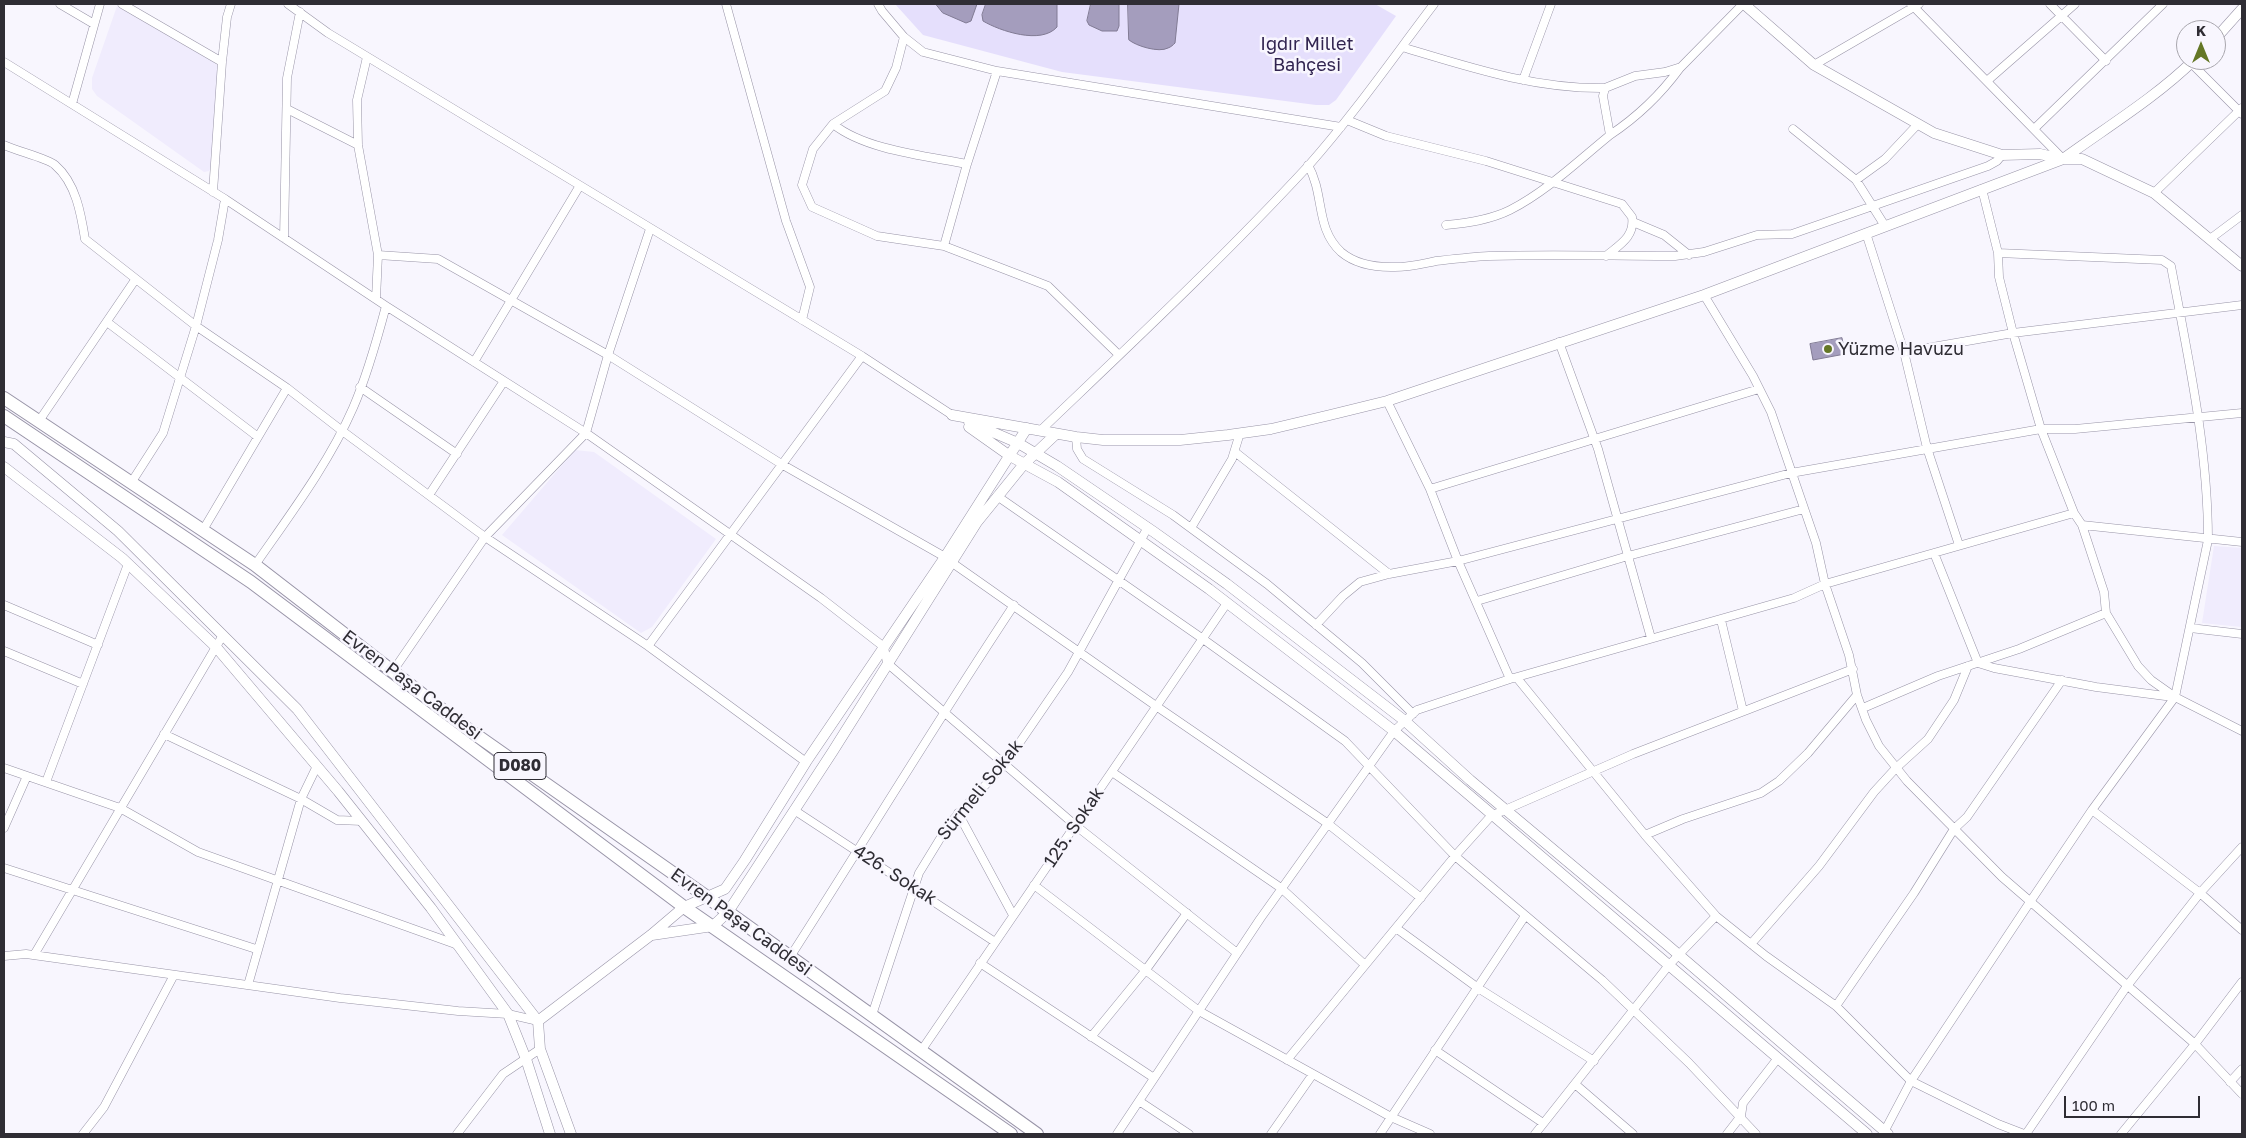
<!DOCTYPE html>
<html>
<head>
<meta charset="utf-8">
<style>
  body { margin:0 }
  #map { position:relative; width:2246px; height:1138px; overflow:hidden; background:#f8f6fe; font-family:"Golos Text",sans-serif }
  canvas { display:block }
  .frame { position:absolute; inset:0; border:5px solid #2f2d34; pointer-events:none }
  .north { position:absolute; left:2176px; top:20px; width:50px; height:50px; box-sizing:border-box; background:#f8f6fe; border:1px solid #a8a6ad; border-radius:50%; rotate:0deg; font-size:14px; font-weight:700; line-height:20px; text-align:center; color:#2f2d34 }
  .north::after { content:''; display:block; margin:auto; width:18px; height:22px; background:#647726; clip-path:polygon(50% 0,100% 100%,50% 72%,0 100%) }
  .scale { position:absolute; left:2064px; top:1096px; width:136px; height:22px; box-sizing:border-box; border:2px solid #2f2d34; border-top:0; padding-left:6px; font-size:15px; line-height:18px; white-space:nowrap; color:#2f2d34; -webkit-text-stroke:4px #f8f6fe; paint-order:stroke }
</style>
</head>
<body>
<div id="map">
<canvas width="2246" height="1138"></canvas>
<div class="frame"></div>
<div class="north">K</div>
<div class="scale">100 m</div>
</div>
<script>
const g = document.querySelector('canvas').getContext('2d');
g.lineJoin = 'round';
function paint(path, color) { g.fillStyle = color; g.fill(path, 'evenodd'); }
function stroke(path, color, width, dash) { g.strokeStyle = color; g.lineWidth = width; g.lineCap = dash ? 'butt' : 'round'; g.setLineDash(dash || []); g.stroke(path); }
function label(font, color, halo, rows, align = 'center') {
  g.font = font + ' "Golos Text",sans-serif'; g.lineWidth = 5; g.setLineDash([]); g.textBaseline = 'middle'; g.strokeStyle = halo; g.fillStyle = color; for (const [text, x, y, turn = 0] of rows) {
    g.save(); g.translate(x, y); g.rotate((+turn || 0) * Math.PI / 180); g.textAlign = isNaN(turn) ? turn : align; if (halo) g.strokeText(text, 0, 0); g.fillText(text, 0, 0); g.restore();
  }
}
const built = new Path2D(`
  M 117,6 L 212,61 L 219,67 L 217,165 L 209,171 L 204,172 L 97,96 L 92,89 L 92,78 Z
  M 575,450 L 594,452 L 716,539 L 652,627 L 641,633 L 502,535 Z
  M 2214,546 L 2242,548 L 2242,627 L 2202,623 Z`);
const green = new Path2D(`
  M 895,4 L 1375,4 L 1396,16 L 1336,100 L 1329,105 L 1316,105 L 1062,72 L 923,35 Z`);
const water = new Path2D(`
  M 936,4 L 977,4 L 971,21 L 966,23 L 943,13 Z
  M 986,4 L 1057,4 L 1057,27 C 1041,45 1000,31 983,21 L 982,15 Z
  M 1091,4 L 1119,4 L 1119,26 L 1117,31 L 1102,31 L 1089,25 L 1087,21 Z
  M 1128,4 L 1179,4 L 1175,43 C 1173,45 1171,47 1168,48 C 1159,53 1136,46 1129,40 Z
  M 1842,338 L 1845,354 L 1813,360 L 1810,344 Z`);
const minor = new Path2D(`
  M 60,4 L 94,24
  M 122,4 L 222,62
  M 288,4 L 328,33 L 862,356 L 952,415
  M 726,4 L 786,221 L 810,287 L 802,320
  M 878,4 L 882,11 L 904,37 L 923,52 L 997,71 L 1341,127
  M 1911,4 L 2063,159
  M 2050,4 L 2106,61
  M 904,37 L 896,68 L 885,91 L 833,124 L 813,149 L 802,185 L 812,207 L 877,236 L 944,246 L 1048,286 L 1119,355
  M 1402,47 C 1469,67 1534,89 1605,88
  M 367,57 L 357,100 L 358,145 L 378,255 L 376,299
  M 4,62 L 225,199 L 386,306 L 586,433 L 821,598 L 884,647 L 887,663 L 1075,825 L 1237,953
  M 2191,63 L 2242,114
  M 1814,65 L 1919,4
  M 1523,80 L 1551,4
  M 1987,81 L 2075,4
  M 72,104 L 100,4
  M 287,109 L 358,145
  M 1347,120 L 1386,136 L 1486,161 L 1622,204 L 1632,217 C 1635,237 1619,245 1606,256
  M 833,124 C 865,150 926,156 967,164
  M 1793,129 L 1856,180 L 1885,226
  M 2034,129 L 2163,4
  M 1610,135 C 1637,117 1661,94 1680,68
  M 4,145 C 16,151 47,158 55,165 C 76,183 81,214 85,239 L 196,326 L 287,388 L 341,430 L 485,537 L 648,646 L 806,762
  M 1308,165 C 1325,195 1315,228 1341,252 C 1354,263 1374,267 1391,267 C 1406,268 1421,264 1436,261 C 1454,259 1471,257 1489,256 C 1551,254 1613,256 1675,256 L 1704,252 L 1757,235 L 1792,234 L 1988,166 L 1997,161 L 2002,155
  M 1856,180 L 1885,159 L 1918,124
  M 1982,189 L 1998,253 L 1999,277 L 2013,333 L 2041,429 L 2074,513 L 2082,525 L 2104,592 L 2106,613 L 2138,666 L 2151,680 L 2175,697 L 2242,731
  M 213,192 L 222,62 L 227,17 L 231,4
  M 2154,193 L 2242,108
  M 1633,222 L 1664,235 L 1689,255
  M 1446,225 C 1467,223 1490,220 1510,210 C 1547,191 1578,161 1610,135 L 1603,96 L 1605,88 L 1635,76 L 1665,72 L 1681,67 L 1743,4
  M 1866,233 L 1904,352 L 1927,448 L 1959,545
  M 284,238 L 287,78 L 300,12
  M 2210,239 L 2242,215
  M 944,246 L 967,164 L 997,71
  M 378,255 L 438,259 L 608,355 L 783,465 L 945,557
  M 1704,295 L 1753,376 L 1771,412 L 1816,543 L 1825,584 L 1849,655 L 1857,695 L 1866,720 L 1879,746 L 1907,781 L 2002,877 L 2195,1044 L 2242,1094
  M 107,322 L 258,437
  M 1559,342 L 1598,449 L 1651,638
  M 1904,352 L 2013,333 L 2242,305
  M 474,362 L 579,187
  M 360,387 L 457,454
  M 1387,401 L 1430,489 L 1458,561 L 1510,679
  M 39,421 L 135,280
  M 1040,431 C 1131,344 1224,257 1309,165 C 1354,114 1393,58 1434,4
  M 1076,437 L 1077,449 L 1083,459 L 1173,515 L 1267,584 L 1362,663 L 1413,714
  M 1235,452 L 1389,574
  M 131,483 L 163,433 L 196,326 L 218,240 L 225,199
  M 1430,489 L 1759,389
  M 429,495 L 504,381
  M 997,496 L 1203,639 L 1345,741 L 1455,856 L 1602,980 L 1689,1063 L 1756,1134
  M 2082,525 L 2242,542
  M 1191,528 L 1232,459 L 1240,433
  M 203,530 L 287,388
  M 1934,553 L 1978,663 L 1994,668 L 2096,687 L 2173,697
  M 951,562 L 1156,706 L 1327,823 L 1421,898
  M 255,565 C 289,516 329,463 353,408 C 367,376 377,340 386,306
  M 1477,601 L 1628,556 L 1804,509
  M 4,605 L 98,645
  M 1721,620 L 1743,711
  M 1316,625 L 1343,596 L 1360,582 L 1389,574 L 1458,561 L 1791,473 L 2041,429 L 2075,429 L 2242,413
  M 2190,628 L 2242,634
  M 648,646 L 862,356
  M 4,651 L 83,684
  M 393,671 L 485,537 L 586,433 L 608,355 L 650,229
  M 1517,678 L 1645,835 L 1716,916 L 1766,956 L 1836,1006 L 1911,1081 L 1998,1124 L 2024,1134
  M 1863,708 L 1938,676 L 2019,649 L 2106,613
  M 164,734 L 301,799 L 337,820 L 362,821
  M 4,768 L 120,808 L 198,852 L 458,945
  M 1112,772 L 1281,888 L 1365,965
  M 46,782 L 128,564
  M 794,810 L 995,942
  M 2092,810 L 2200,893 L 2242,930
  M 958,813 L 1013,915
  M 4,828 L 27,776
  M 1645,835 L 1683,819 L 1761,793 L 1779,781 L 1808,753 L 1857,695
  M 4,868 L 256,949
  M 1034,885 L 1199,1011 L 1391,1117 L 1430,1134
  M 1396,928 L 1478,988 L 1594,1061
  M 1751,944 L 1819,866 L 1874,792 L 1896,768 L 1928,739 L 1954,700 L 1968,666
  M 34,955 L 223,635
  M 4,956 L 26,954 L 340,998 L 458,1011 L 508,1014 L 538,1021
  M 790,957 C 865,840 937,721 1014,605
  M 980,963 L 1154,1078
  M 248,985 L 301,799 L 317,766
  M 1836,1006 L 1914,893 L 1954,829 L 1967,817 L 2062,680
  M 872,1015 L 919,873 L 949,824 L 1005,764 L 1068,672 L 1148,527
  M 1091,1037 L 1145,971 L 1187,913
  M 1435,1050 L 1543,1123
  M 921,1051 L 1227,603
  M 1287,1060 L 1455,856 L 1491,816 L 1633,754 L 1853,669
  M 2230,1082 L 2242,1069
  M 1575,1084 L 1633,1134
  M 1139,1101 L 1189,1134
  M 83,1134 L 104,1107 L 174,975
  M 457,1134 L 503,1074 L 540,1049
  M 1117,1134 L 1260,919 L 1394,731 L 1417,710 L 1510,679 L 1794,598 L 1825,584 L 2074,513
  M 1271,1134 L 1313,1074
  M 1380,1134 L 1525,916
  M 1535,1134 L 1669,965 L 1716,916
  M 1727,1134 L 1741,1116 L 1743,1103 L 1778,1058
  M 1883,1134 L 1911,1081 L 2030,902 L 2092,810 L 2175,697 L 2208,540 C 2208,447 2188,357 2171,266 L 2162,260 L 1998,253
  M 2026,1134 L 2127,986 L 2200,893 L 2242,847
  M 2121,1134 L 2195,1044 L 2242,982`);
const tertiary = new Path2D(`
  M 1744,4 L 1814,65 L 1934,133 L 2002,155 L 2040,154 L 2063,159 C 2107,127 2155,98 2194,60
  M 2216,38 L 2242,9
  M 952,415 L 1076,437 L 1103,440 L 1180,440 L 1228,435 L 1271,429 L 1330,415 L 1387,401 L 1704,295 L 2063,159 L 2082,159 L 2154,193 L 2242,266
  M 969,422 L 1018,443 L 1057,466 L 1154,532 L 1227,584 L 1405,721 L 1470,780 L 1665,943 L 1888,1134
  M 969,427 L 1010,456 L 1058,482 L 1209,589 L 1394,731 L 1867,1134
  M 4,442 L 14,444 L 118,531 L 297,709 L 538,1021 L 540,1049 L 571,1134
  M 4,467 L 122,558 L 216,647 L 338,791 L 431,908 L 508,1014 L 526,1059 L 550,1134
  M 652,935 L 713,926 L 728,912 L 833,751 L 977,522 L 1024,464 L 1056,434
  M 538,1021 L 651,935 L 684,907 L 725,889 L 745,860 L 806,762 L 945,557 L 1027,428`);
const trunk = new Path2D(`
  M 4,398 L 255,565 L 462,725 L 707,897 L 1037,1134
  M 4,416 L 251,582 L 684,907 L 1011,1134`);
const markers = [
  [1828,349,5,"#647726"]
];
const shields = [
  [520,766,52]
];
const shieldNames = [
  ["D080",520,766]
];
const parkNames = [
  ["Iğdır Millet",1307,44],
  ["Bahçesi",1307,65]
];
const poiNames = [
  ["Yüzme Havuzu",1838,349]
];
const streetNames = [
  ["Evren Paşa Caddesi",412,685,37],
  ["Sürmeli Sokak",980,790,-51],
  ["125. Sokak",1074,827,-56],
  ["426. Sokak",895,875,33],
  ["Evren Paşa Caddesi",741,922,36]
];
paint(built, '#f0ecfd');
paint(green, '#e5dffc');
paint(water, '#a49dbd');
stroke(water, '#817b94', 1);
stroke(minor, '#9894a7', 9);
stroke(tertiary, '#9894a7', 11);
stroke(trunk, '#9894a7', 14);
stroke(minor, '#fff', 8);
stroke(tertiary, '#fff', 10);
stroke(trunk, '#fff', 12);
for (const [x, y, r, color] of markers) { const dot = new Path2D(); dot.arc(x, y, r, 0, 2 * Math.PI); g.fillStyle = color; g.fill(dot); stroke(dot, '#f8f6fe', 2); }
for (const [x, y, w] of shields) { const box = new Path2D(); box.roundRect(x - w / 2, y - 13.5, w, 27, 4); g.fillStyle = '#f8f6fe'; g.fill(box); stroke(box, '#2f2d34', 1); }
label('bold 16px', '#2f2d34', null, shieldNames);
label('18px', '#312450', '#f8f6fe', parkNames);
label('18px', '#2f2d34', '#f8f6fe', poiNames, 'left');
label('18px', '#2f2d34', '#f8f6fe', streetNames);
</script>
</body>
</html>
